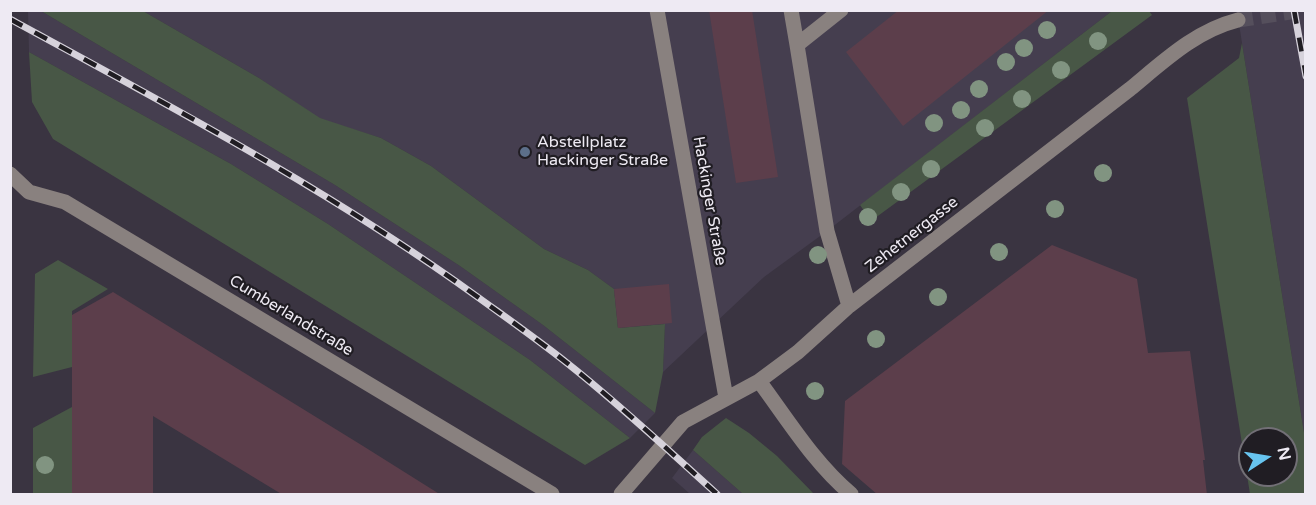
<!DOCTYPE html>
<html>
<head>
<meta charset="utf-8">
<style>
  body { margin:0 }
  #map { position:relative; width:1316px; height:505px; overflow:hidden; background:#3a3441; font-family:"Varela Round",sans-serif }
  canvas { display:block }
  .frame { position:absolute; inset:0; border:12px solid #eeeaf3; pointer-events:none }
  .north { position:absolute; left:1238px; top:427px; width:60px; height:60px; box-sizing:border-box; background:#201d23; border:2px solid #726f76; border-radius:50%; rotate:78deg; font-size:16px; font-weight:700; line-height:24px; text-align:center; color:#eeeaf3 }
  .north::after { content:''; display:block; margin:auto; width:21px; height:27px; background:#67c4ef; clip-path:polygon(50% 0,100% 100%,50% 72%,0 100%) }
</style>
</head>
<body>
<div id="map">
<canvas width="1316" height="505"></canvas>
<div class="frame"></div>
<div class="north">N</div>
</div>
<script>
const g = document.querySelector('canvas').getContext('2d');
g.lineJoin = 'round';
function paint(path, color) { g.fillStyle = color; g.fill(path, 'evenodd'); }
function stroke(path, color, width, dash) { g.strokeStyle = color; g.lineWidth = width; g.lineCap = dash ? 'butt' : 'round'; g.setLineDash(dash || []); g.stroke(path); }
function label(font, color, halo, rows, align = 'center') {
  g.font = font + ' "Varela Round",sans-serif'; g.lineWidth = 4.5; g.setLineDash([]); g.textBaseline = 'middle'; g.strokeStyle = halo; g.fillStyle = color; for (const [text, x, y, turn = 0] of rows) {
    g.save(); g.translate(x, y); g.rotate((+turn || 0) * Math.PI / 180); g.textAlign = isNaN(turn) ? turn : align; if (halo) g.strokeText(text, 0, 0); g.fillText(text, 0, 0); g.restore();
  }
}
const built = new Path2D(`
  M 28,11 L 41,11 L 335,185 L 460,266 L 543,325 L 655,413 L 630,438 L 530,360 L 328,224 L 231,164 L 29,52 Z
  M 143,11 L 1112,11 L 827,231 L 764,277 L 663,372 L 665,324 L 618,328 L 614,289 L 588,270 L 544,249 L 431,166 L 381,138 L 320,119 L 259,78 Z
  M 1237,11 L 1305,11 L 1305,439 L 1242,43 Z
  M 693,450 L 743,494 L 690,494 L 672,478 Z`);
const green = new Path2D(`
  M 41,11 L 143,11 L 259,78 L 320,118 L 381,138 L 431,166 L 544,249 L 588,270 L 614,289 L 618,328 L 665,324 L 663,372 L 655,413 L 543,325 L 460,266 L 335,185 Z
  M 1112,11 L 1149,11 L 1152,15 L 871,221 L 860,205 Z
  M 1242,43 L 1305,439 L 1305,494 L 1250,494 L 1187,98 L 1239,58 ZM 1250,439 L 1286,439 L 1286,475 L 1250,475 Z
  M 29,52 L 231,164 L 328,224 L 530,360 L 630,438 L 585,465 L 53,139 L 32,102 Z
  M 58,260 L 108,289 L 72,311 L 72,367 L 33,377 L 35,274 Z
  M 72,407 L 72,494 L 33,494 L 33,428 Z
  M 726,418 L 749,433 L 777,456 L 814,494 L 743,494 L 693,450 L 702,437 Z`);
const building = new Path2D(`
  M 709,10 L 752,10 L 778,177 L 736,183 Z
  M 899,10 L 1049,10 L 903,126 L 846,52 Z
  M 1052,245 L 1137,279 L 1148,353 L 1190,351 L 1205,460 L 1203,460 L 1207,495 L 878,495 L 842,464 L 845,401 Z
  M 669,284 L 672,323 L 618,328 L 614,289 Z
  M 113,292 L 363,446 L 441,495 L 283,495 L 153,416 L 153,495 L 72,495 L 72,315 Z`);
const minorTunnel = new Path2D(`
  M 1238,20 L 1303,10`);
const minor = new Path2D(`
  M 657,10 L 726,398
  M 791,10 L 797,45
  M 841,10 L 797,45 L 827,231 L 849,306
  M 10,174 L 29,192 L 65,202 L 552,494
  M 759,381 C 788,420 814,463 851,494
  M 621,494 L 683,422 L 759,381 L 798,352 L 849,306 L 1130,89 C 1164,61 1195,31 1238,20`);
const rail = new Path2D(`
  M 1294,10 L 1306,76
  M 10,19 C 170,106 331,191 479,298 C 508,319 538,340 567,363 C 619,404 668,450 717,494`);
const trees = [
  [1047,30],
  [1098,41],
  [1024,48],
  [1006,62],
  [1061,70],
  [979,89],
  [1022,99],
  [961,110],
  [934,123],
  [985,128],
  [931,169],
  [1103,173],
  [901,192],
  [1055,209],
  [868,217],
  [999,252],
  [818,255],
  [938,297],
  [876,339],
  [815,391],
  [45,465]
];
const markers = [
  [525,152,6,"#5c6f8a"]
];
const poiNames = [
  ["Abstellplatz",537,143],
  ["Hackinger Straße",537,161]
];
const streetNames = [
  ["Hackinger Straße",709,201,80],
  ["Zehetnergasse",912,235,-38],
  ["Cumberlandstraße",291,316,31]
];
paint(built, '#453e4f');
paint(green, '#485746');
paint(building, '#5c3e4b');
stroke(minorTunnel, '#554f5c', 15, [15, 8]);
stroke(minor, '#89817f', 15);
stroke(rail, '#d6d2db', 7);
stroke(rail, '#201d23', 4.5, [14]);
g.fillStyle = '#819481';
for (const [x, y] of trees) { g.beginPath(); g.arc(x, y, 9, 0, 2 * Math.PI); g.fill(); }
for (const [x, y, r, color] of markers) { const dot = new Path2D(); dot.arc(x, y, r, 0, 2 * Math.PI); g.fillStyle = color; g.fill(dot); stroke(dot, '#201d23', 2); }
label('16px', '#eeeaf3', '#201d23', poiNames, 'left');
label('16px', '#eeeaf3', '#201d23', streetNames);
</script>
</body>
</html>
